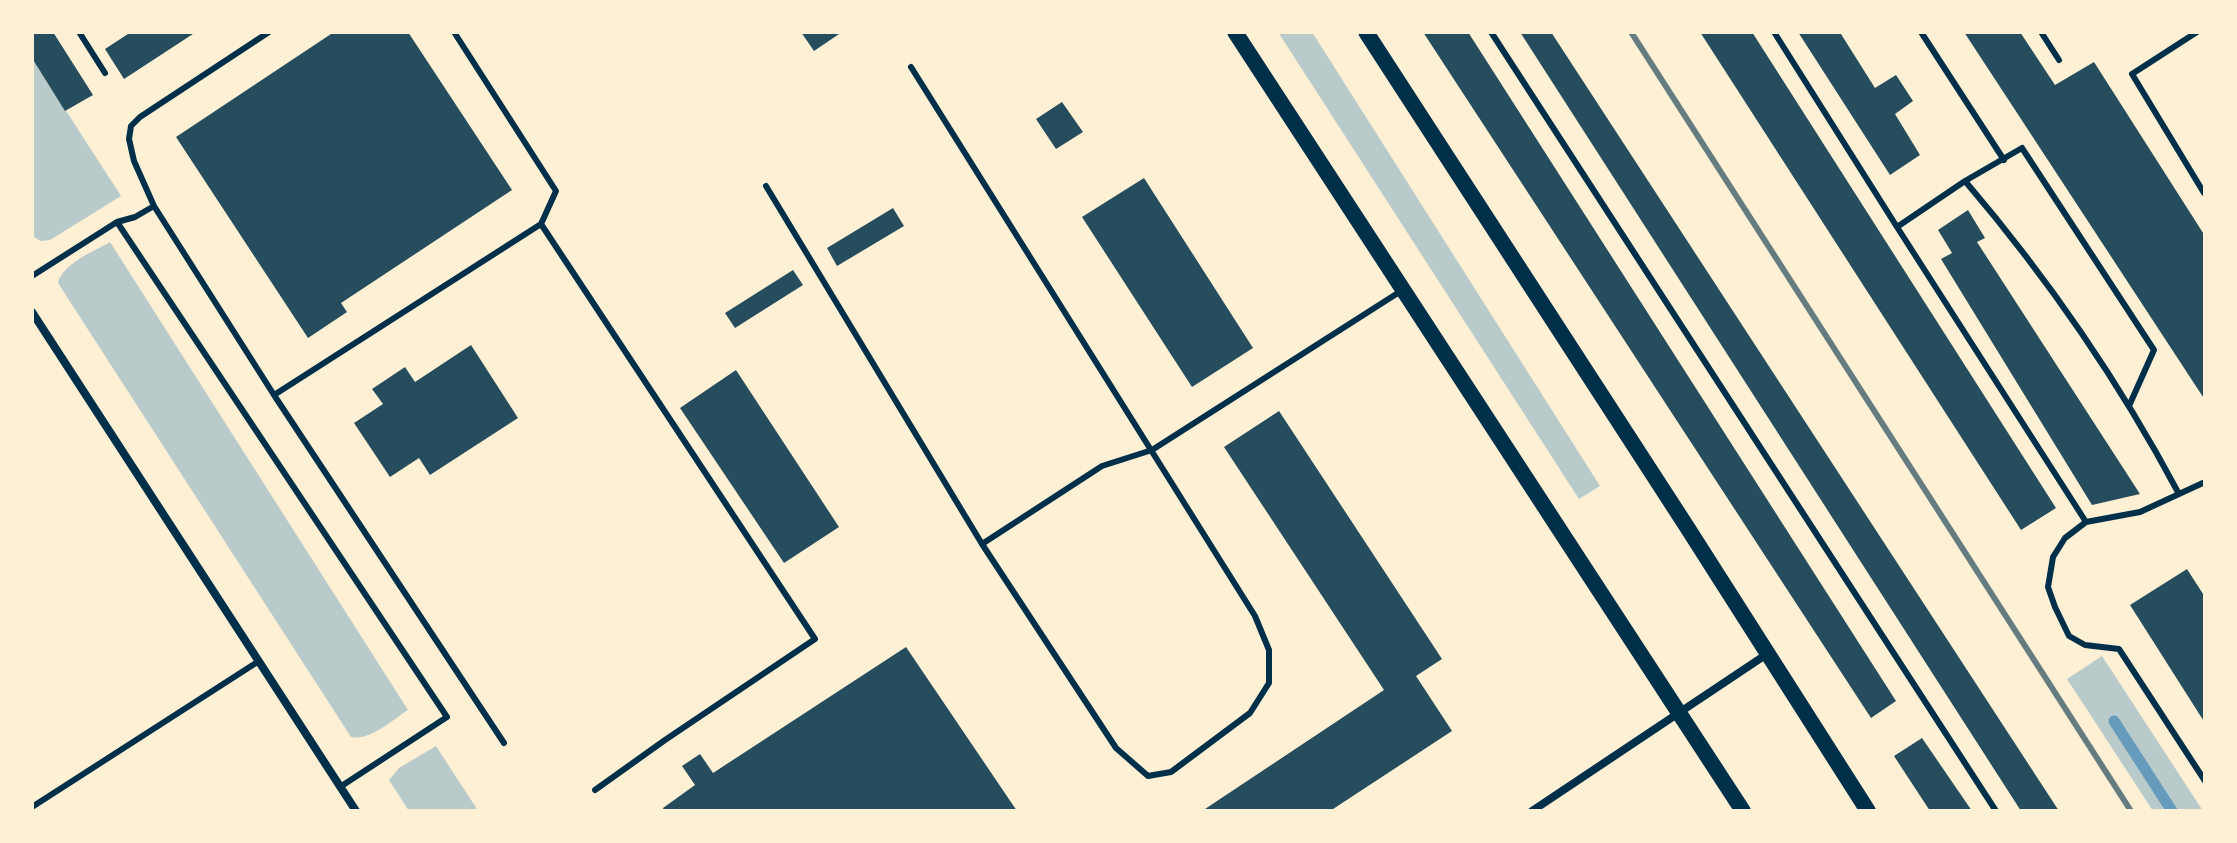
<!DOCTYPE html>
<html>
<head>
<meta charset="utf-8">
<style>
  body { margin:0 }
  #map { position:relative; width:2237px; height:843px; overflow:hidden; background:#fdf0d5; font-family:"Golos Text",sans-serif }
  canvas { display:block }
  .frame { position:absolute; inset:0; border:34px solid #fdf0d5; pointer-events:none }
</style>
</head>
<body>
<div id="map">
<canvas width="2237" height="843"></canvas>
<div class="frame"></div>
</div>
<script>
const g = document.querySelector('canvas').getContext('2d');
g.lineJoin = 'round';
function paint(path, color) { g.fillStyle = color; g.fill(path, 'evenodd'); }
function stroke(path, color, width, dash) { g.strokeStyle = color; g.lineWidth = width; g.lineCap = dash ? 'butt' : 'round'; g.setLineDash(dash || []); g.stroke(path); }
const green = new Path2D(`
  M 1278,32 L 1312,32 L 1600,486 L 1579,499 Z
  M 32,58 L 121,196 L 50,240 L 41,241 L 32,236 Z
  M 110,242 L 408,710 C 392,720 370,741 351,737 L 58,283 C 63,263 93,252 110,242 Z
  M 2102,656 L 2203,811 L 2153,811 L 2067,679 Z
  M 436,746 L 475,806 L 478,811 L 409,811 L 389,780 L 399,768 Z`);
const stream = new Path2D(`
  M 2114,721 L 2172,811`);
const building = new Path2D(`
  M 32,32 L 53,32 L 93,95 L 65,111 L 32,58 Z
  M 131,32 L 196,32 L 124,79 L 105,49 Z
  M 334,32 L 408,32 L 512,190 L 341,303 L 347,312 L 308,338 L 176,137 Z
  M 801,32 L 842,32 L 814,51 Z
  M 1423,32 L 1468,32 L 1896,701 L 1871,718 Z
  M 1520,32 L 1551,32 L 2059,811 L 2021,811 Z
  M 1700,32 L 1752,32 L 2056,508 L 2021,530 Z
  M 1798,32 L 1844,32 L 1841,34 L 1875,88 L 1896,75 L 1913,101 L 1895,114 L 1920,155 L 1890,175 Z
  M 1964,32 L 2020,32 L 2055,85 L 2094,62 L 2205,236 L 2205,400 Z
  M 1062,102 L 1083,132 L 1056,149 L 1036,119 Z
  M 1144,178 L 1253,348 L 1192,387 L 1082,217 Z
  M 893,208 L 904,226 L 837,266 L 827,248 Z
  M 1968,210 L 1985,238 L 1977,242 L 2140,494 L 2092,505 L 1941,259 L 1952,253 L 1938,230 Z
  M 793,270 L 803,285 L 735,328 L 725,313 Z
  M 471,345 L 518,418 L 430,475 L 419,458 L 390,477 L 354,423 L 383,404 L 372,389 L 405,367 L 415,382 Z
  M 736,370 L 839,527 L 784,563 L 680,408 Z
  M 1279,411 L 1442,659 L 1416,676 L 1452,731 L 1330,811 L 1202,811 L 1384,690 L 1224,447 Z
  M 2187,569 L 2205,597 L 2205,723 L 2130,605 Z
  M 906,647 L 1017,811 L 664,811 L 663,808 L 695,785 L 682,766 L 700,754 L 713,773 Z
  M 1922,738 L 1972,811 L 1930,811 L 1894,756 Z`);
const service = new Path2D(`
  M 79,32 L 105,73
  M 269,32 L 140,117 L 131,126 L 129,139 L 134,161 L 154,206 L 274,395 L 541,224 L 556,191 L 454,32
  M 1491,32 L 1996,811
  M 1774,32 L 1897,227
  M 1921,32 L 2004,160
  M 2041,32 L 2059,60
  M 2197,32 L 2132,74 L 2204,193
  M 911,67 L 1255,616 L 1269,650 L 1269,683 L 1250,713 L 1171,772 L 1148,776 L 1116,748 L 982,544 L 1102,466 L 1152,450 L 1401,291
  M 1965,181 C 2047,277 2120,383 2179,494
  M 766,186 L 982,544
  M 117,222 L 447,717 L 340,787
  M 541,224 L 815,639 L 665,740 L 595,790
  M 32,276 L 117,222 L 135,217 L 154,206
  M 274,395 L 504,743
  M 2129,406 L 2154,350 L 2022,148 L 1965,181 L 1897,227 L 2086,522 L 2065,538 L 2053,557 L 2048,587 L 2055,607 L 2069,636 L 2085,645 L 2119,649 L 2205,781
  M 2086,522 L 2140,512 L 2205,482
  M 32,807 L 259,661`);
const minor = new Path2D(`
  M 32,312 L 356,811
  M 1532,811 L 1767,654`);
const secondary = new Path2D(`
  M 1235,32 C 1403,293 1575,551 1743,811
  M 1366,32 L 1687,527 L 1868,811`);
const rail = new Path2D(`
  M 1631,32 L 2131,811`);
paint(green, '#b9caca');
stroke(stream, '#669bbc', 11);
paint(building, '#264d5e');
stroke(service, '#003049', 6);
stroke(minor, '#003049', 8);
stroke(secondary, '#003049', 16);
stroke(rail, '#657d81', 6);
</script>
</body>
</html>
